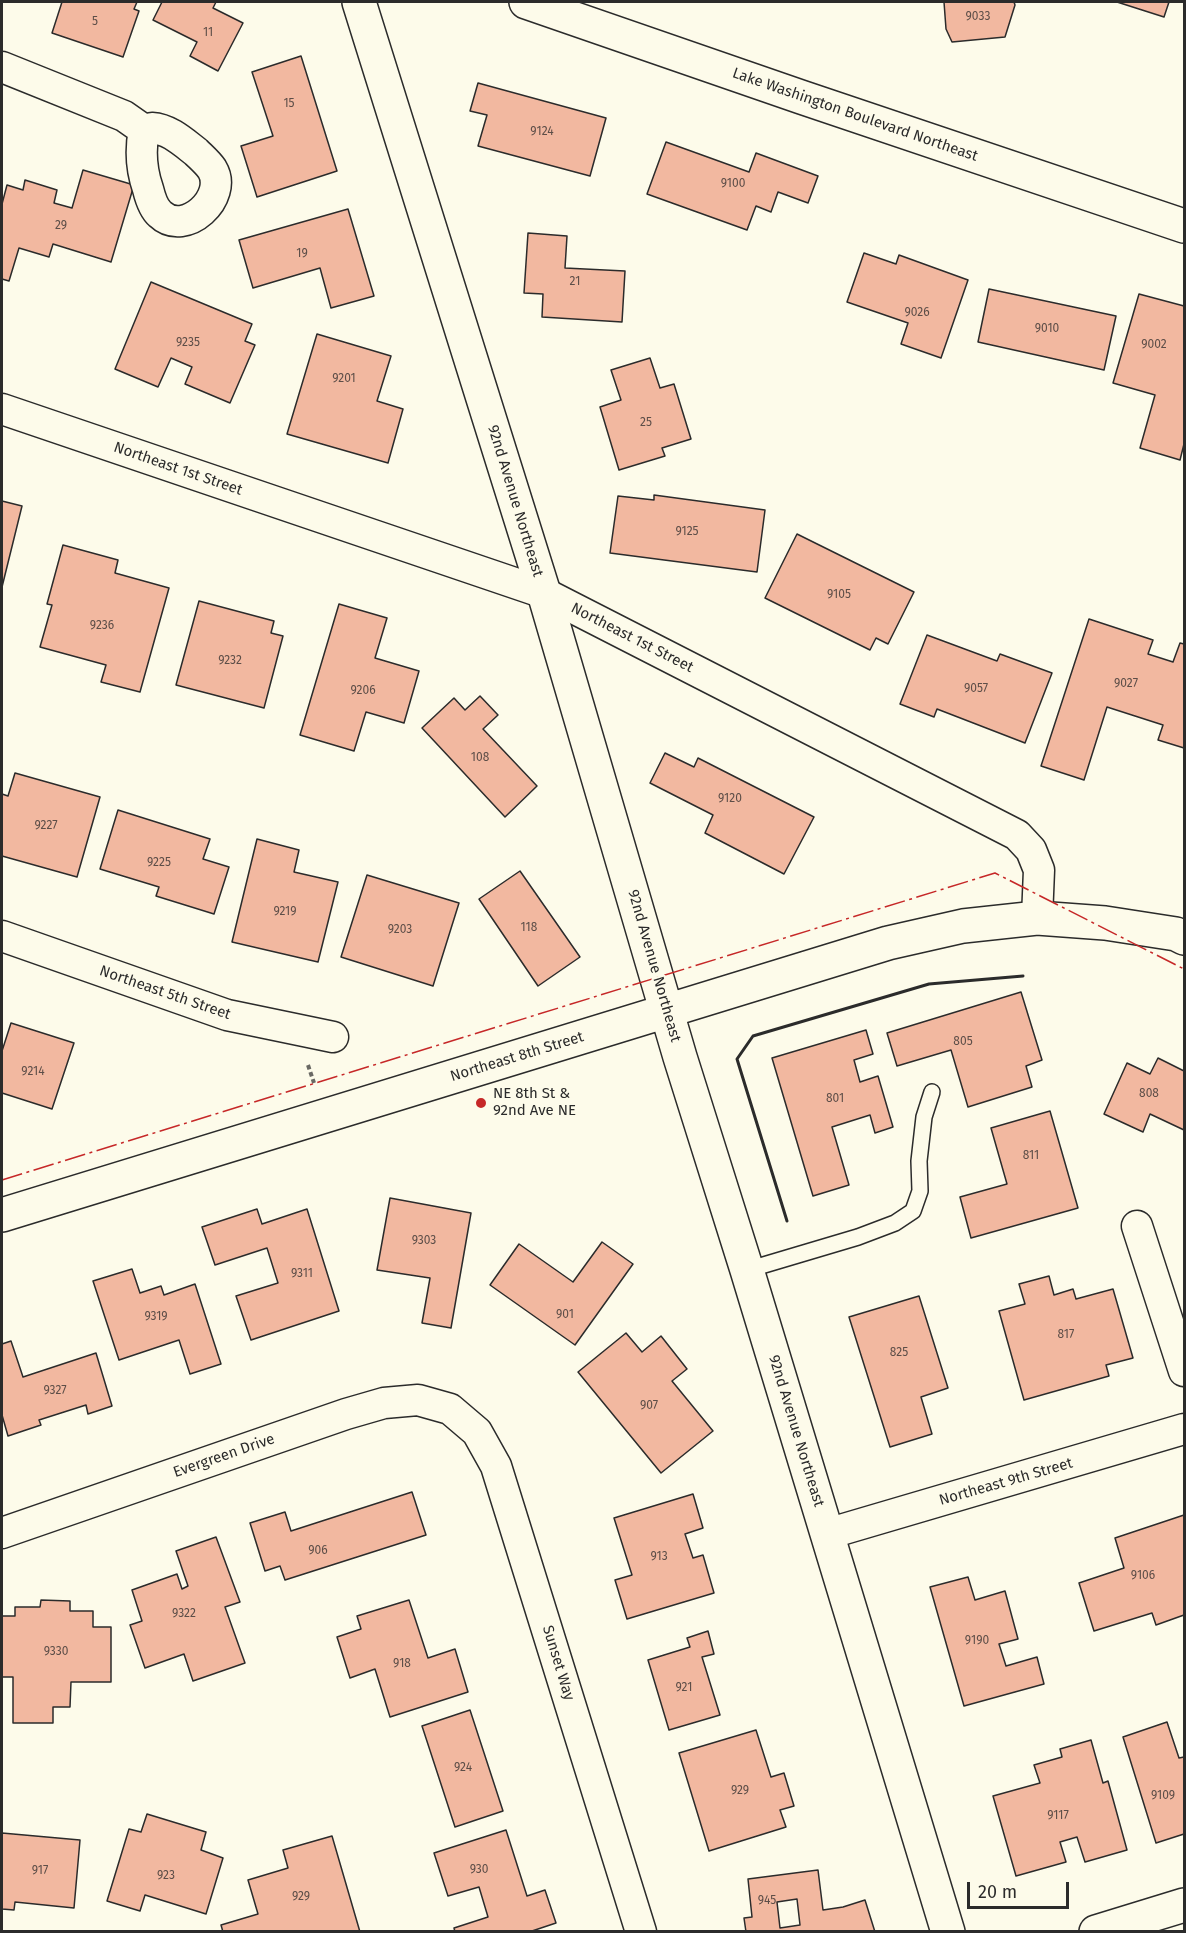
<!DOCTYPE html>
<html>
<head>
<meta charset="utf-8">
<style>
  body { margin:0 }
  #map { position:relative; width:1186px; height:1933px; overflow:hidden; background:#fdfbea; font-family:"Fira Sans",sans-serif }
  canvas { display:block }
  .frame { position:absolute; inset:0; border:3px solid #2b2b2b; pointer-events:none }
  .scale { position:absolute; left:967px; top:1882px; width:102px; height:27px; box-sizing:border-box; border:3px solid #2b2b2b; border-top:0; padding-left:8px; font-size:18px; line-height:21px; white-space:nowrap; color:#2b2b2b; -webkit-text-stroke:4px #fdfbea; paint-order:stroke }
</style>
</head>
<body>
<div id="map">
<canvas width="1186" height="1933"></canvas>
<div class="frame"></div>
<div class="scale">20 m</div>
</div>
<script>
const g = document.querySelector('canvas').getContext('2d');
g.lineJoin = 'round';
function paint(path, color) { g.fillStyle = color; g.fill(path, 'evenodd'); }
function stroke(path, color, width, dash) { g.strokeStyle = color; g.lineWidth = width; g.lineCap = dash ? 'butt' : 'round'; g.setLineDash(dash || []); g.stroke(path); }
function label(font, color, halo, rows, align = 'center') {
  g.font = font + ' "Fira Sans",sans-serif'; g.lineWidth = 4.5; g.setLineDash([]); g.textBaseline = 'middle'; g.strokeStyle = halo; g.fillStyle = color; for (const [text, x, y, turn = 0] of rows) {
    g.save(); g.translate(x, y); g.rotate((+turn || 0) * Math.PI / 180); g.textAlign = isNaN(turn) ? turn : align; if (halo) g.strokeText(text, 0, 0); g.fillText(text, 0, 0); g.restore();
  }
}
const building = new Path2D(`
  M 62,2 L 137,2 L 134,9 L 139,11 L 123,57 L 52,33 Z
  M 162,2 L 216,2 L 213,8 L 243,23 L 218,71 L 190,56 L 197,42 L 153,20 Z
  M 944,2 L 1014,2 L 1015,5 L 1005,37 L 952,42 L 946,29 Z
  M 1117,2 L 1169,2 L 1164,17 Z
  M 301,56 L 337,171 L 257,197 L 241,146 L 273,136 L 252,72 Z
  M 478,83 L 606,118 L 590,176 L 478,146 L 487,115 L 470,111 Z
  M 666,142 L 749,172 L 756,153 L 818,176 L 808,203 L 778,192 L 771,212 L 756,206 L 747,230 L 647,194 Z
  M 83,170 L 134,185 L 111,262 L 53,244 L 49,257 L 19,248 L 9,281 L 2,279 L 2,204 L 7,185 L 23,190 L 25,180 L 57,190 L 54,203 L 72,208 Z
  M 348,209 L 374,296 L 331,308 L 320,268 L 253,288 L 239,240 Z
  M 528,233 L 567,236 L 565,268 L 625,271 L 622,322 L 542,317 L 543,294 L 524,293 Z
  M 864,253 L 896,264 L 899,255 L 968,280 L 941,358 L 901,344 L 908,323 L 847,302 Z
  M 151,282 L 252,324 L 245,341 L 255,345 L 230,403 L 185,384 L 192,367 L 171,358 L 158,387 L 115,369 Z
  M 989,289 L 1116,316 L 1104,370 L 978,342 Z
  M 1139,294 L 1184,306 L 1184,444 L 1180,460 L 1140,448 L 1155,395 L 1113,383 Z
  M 317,334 L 391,356 L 377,401 L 403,409 L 388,463 L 287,434 Z
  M 650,358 L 660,388 L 674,384 L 691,439 L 662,448 L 665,456 L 619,470 L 600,407 L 621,400 L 611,370 Z
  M 654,495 L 765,510 L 757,572 L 610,553 L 618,496 L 654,500 Z
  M 2,501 L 22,506 L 2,587 Z
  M 797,534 L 914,592 L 888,644 L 876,638 L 870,650 L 765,598 Z
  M 63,545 L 118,560 L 115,573 L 169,588 L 140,692 L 101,682 L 106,665 L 40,647 L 52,605 L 47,604 Z
  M 199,601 L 274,621 L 271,633 L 283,636 L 264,708 L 176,685 Z
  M 339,604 L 387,618 L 375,658 L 419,671 L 404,723 L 366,712 L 354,751 L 300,735 Z
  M 1089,619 L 1153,640 L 1148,654 L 1173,662 L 1180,643 L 1184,644 L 1184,748 L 1158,740 L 1163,725 L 1107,707 L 1084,780 L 1041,766 Z
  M 927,635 L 997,661 L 1000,654 L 1052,673 L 1025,743 L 937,709 L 934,717 L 900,704 Z
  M 480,696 L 498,715 L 483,729 L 537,786 L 505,817 L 422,728 L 454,698 L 465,710 Z
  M 665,753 L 694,767 L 698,758 L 814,817 L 784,874 L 705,833 L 713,815 L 650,783 Z
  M 15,773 L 100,797 L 77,877 L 2,856 L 2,794 L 8,796 Z
  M 118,810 L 210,839 L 203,859 L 229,867 L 214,914 L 156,896 L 159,887 L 100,869 Z
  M 257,839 L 299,850 L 294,872 L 338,882 L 318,962 L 232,942 Z
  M 520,871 L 580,957 L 538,986 L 479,899 Z
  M 367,875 L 459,903 L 433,986 L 341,957 Z
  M 1021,992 L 1042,1060 L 1026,1066 L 1032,1087 L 968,1107 L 951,1050 L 897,1066 L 887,1033 Z
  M 11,1023 L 74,1043 L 52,1109 L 2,1093 L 2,1051 Z
  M 866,1030 L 873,1054 L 854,1060 L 860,1082 L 878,1076 L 893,1127 L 875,1133 L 870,1115 L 832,1127 L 849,1185 L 813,1196 L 772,1058 Z
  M 1158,1058 L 1184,1071 L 1184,1130 L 1150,1114 L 1143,1132 L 1104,1114 L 1127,1063 L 1150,1074 Z
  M 1050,1111 L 1078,1208 L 971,1238 L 960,1197 L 1007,1184 L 991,1128 Z
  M 390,1198 L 471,1213 L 451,1328 L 422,1323 L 430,1278 L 377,1270 Z
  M 257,1209 L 262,1224 L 307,1209 L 339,1311 L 251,1340 L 236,1296 L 278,1283 L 267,1248 L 215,1265 L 202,1227 Z
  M 602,1242 L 633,1264 L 575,1345 L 490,1285 L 519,1244 L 573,1282 Z
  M 132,1269 L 140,1293 L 161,1286 L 164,1295 L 195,1284 L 221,1364 L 190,1374 L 179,1340 L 119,1360 L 93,1281 Z
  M 1049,1276 L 1054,1295 L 1073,1289 L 1076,1299 L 1113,1289 L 1133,1358 L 1106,1365 L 1109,1376 L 1024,1400 L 999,1311 L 1025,1304 L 1019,1284 Z
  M 919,1296 L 948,1388 L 921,1397 L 932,1434 L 890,1447 L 849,1317 Z
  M 626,1333 L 642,1352 L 661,1336 L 687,1369 L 672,1381 L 713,1431 L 661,1473 L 578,1372 Z
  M 11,1341 L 23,1377 L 96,1353 L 112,1406 L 88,1414 L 86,1405 L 39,1420 L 41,1425 L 8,1436 L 2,1415 L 2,1344 Z
  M 412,1492 L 426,1535 L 285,1580 L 280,1566 L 265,1571 L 250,1523 L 285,1512 L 291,1531 Z
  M 693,1494 L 703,1528 L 685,1534 L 693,1558 L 703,1555 L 714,1593 L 627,1619 L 615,1580 L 632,1575 L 614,1518 Z
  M 1184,1515 L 1184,1615 L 1156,1625 L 1152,1613 L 1094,1631 L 1079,1583 L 1124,1568 L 1115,1538 Z
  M 216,1537 L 240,1602 L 225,1607 L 245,1663 L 193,1681 L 184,1654 L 145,1668 L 130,1625 L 142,1621 L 132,1590 L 177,1574 L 182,1589 L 188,1586 L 176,1551 Z
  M 968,1577 L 975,1600 L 1005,1591 L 1018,1639 L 999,1644 L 1006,1666 L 1037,1657 L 1044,1684 L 964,1706 L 930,1587 Z
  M 41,1600 L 70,1601 L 70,1611 L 93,1611 L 93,1627 L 111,1627 L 111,1682 L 71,1682 L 70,1707 L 53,1707 L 53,1723 L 13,1723 L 13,1677 L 2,1677 L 2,1616 L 15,1616 L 15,1607 L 40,1607 Z
  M 409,1600 L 428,1658 L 455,1649 L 468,1692 L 390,1717 L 375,1669 L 350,1678 L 337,1637 L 361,1629 L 357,1616 Z
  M 708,1631 L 714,1654 L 702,1657 L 720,1715 L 669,1730 L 648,1660 L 690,1647 L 687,1638 Z
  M 470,1710 L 503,1811 L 455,1827 L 422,1726 Z
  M 1167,1722 L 1179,1758 L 1184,1757 L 1184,1834 L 1156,1843 L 1123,1737 Z
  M 756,1730 L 771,1777 L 784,1773 L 794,1806 L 780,1810 L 786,1827 L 709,1851 L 679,1753 Z
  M 1091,1740 L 1103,1783 L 1108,1781 L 1127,1850 L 1085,1862 L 1077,1837 L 1060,1842 L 1066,1862 L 1016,1876 L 993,1796 L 1040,1783 L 1034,1765 L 1062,1757 L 1060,1749 Z
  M 147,1814 L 206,1832 L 201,1850 L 223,1858 L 206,1914 L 145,1895 L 140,1911 L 107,1901 L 129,1829 L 141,1832 Z
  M 506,1830 L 527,1896 L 545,1890 L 556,1923 L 529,1932 L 455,1932 L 454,1928 L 488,1917 L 479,1887 L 448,1896 L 434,1853 Z
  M 2,1833 L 80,1840 L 74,1908 L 15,1902 L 14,1910 L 2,1909 Z
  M 332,1836 L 360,1932 L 223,1932 L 221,1925 L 258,1914 L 248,1880 L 288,1868 L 283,1850 Z
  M 818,1870 L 823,1910 L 843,1907 L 865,1900 L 875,1932 L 746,1932 L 744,1918 L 752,1917 L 748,1879 ZM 797,1899 L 800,1925 L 780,1928 L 777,1902 Z`);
const path = new Path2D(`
  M 308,1065 L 314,1083`);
const service = new Path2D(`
  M 747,1270 L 858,1237 L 895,1223 L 913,1211 L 920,1191 L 919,1161 L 924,1117 L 932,1092`);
const minor = new Path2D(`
  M 2,67 L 124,116 L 144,130
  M 152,128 C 169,129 183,142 196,152 C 201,157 208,163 212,169 C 229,197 185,238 160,214 C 153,208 150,197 148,189 C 141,169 140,150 144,130 Z
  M 2,409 L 544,593 L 1017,835 L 1031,850 L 1039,870 L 1037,918
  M 2,936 L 227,1015 L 333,1037
  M 1137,1226 L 1184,1371
  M 2,1533 L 346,1414 L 384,1403 L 418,1400 L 450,1409 L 477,1432 L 496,1466 L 641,1932
  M 827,1534 L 1184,1429`);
const tertiary = new Path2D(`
  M 1096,1932 L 1184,1905`);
const secondary = new Path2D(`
  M 359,2 L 544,593 L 680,1057 L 747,1270 L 948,1932
  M 526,2 L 801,97 L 1184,226
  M 2,1215 L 888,943 L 963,926 L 1037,918 L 1105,923 L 1176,934 L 1184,938`);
const wall = new Path2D(`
  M 787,1221 L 737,1059 L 753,1036 L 929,984 L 1023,976`);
const power = new Path2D(`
  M 2,1180 L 995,873 L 1184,969`);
const markers = [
  [481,1103,6,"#c62828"]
];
const numberNames = [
  ["9033",978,17],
  ["5",95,22],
  ["11",208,33],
  ["15",289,104],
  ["9124",542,132],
  ["9100",733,184],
  ["29",61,226],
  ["19",302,254],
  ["21",575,282],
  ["9026",917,313],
  ["9010",1047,329],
  ["9235",188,343],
  ["9002",1154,345],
  ["9201",344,379],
  ["25",646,423],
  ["9125",687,532],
  ["9105",839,595],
  ["9236",102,626],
  ["9232",230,661],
  ["9027",1126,684],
  ["9057",976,689],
  ["9206",363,691],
  ["108",480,758],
  ["9120",730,799],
  ["9227",46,826],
  ["9225",159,863],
  ["9219",285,912],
  ["118",529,928],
  ["9203",400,930],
  ["805",963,1042],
  ["9214",33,1072],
  ["808",1149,1094],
  ["801",835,1099],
  ["811",1031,1156],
  ["9303",424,1241],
  ["9311",302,1274],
  ["901",565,1315],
  ["9319",156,1317],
  ["817",1066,1335],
  ["825",899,1353],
  ["9327",55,1391],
  ["907",649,1406],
  ["906",318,1551],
  ["913",659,1557],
  ["9106",1143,1576],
  ["9322",184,1614],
  ["9190",977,1641],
  ["9330",56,1652],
  ["918",402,1664],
  ["921",684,1688],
  ["924",463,1768],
  ["929",740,1791],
  ["9109",1163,1796],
  ["9117",1058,1816],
  ["930",479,1870],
  ["917",40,1871],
  ["923",166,1876],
  ["929",301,1897],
  ["945",767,1901]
];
const streetNames = [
  ["Lake Washington Boulevard Northeast",855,115,19],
  ["Northeast 1st Street",178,469,19],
  ["92nd Avenue Northeast",515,501,73],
  ["Northeast 1st Street",632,638,27],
  ["92nd Avenue Northeast",654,966,74],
  ["Northeast 5th Street",165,993,19],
  ["Northeast 8th Street",517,1057,-17],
  ["92nd Avenue Northeast",796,1431,73],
  ["Evergreen Drive",224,1456,-19],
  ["Northeast 9th Street",1006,1482,-16],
  ["Sunset Way",558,1663,73]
];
const poiNames = [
  ["NE 8th St &",493,1094],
  ["92nd Ave NE",493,1111]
];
paint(building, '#f2b8a0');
stroke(building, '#2b2b2b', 1.5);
stroke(service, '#2b2b2b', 18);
stroke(minor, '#2b2b2b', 33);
stroke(tertiary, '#2b2b2b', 36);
stroke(secondary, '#2b2b2b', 36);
stroke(path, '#6a6964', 4, [4.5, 3]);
stroke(service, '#fdfbea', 15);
stroke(minor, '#fdfbea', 30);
stroke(tertiary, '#fdfbea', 33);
stroke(secondary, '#fdfbea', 33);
stroke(wall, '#2b2b2b', 3);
stroke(power, '#c62828', 1.5, [21, 4.5, 3, 4.5]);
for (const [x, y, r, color] of markers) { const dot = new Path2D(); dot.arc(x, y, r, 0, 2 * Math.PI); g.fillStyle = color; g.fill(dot); stroke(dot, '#fdfbea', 2); }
label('12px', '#5d4e48', null, numberNames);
label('15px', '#2b2b2b', '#fdfbea', streetNames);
label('15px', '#2b2b2b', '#fdfbea', poiNames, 'left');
</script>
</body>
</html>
